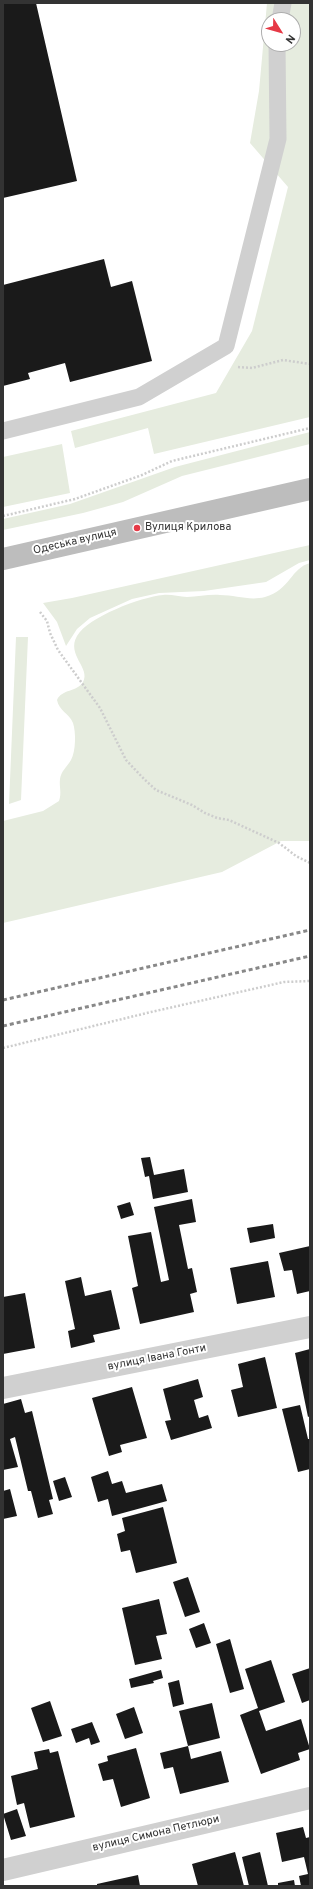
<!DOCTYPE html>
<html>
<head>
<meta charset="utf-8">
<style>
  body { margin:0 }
  #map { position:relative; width:313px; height:1889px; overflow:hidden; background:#fff; font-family:Overpass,sans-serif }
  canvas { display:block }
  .frame { position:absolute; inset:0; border:4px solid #333; pointer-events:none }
  .north { position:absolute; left:261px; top:12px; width:40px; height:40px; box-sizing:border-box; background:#fff; border:1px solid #adadad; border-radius:50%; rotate:127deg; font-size:11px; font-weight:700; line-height:16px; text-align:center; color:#333 }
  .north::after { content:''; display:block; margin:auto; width:14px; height:18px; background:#e63946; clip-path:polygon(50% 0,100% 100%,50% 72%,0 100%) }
</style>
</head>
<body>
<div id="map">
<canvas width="313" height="1889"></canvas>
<div class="frame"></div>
<div class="north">N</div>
</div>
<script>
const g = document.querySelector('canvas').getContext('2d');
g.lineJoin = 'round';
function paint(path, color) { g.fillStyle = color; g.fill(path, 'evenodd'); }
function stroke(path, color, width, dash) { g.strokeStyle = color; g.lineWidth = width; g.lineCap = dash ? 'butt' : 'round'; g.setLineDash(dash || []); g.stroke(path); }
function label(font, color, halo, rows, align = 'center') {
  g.font = font + ' Overpass,sans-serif'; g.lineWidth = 4; g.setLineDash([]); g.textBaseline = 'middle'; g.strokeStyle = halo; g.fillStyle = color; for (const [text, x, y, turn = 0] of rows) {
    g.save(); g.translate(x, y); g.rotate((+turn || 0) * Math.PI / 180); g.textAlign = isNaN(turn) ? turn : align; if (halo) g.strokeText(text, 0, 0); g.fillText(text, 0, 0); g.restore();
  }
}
const green = new Path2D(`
  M 267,3 L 310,3 L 310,417 L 154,454 L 148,428 L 75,448 L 71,431 L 216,393 L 252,331 L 288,187 L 250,143 L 259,91 ZM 269,20 L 293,20 L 293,44 L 269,44 Z
  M 310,432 L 310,444 L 182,476 L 123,502 L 83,513 L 3,530 L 3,519 L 70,504 L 175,467 Z
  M 62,444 L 70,493 L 3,507 L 3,457 Z
  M 310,545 L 310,560 L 299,563 L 266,582 L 204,591 L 159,593 L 132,599 L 90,618 L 77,629 L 66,646 L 57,622 L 43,603 L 72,598 Z
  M 310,563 L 310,841 L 281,841 L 222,872 L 3,923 L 3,821 L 43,811 L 59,801 C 62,793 59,787 60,779 C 61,771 67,767 71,760 C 76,751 76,732 73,723 C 69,713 59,711 57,700 C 62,689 77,692 83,682 C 91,668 66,655 77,636 C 88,617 141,597 163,595 C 171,594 179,597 187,597 C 198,597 209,594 220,595 C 236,595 249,601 265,597 C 290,590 291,568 310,563 Z
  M 16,637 L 28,637 L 21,800 L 9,804 Z`);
const building = new Path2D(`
  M 3,3 L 36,3 L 77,181 L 3,198 Z
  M 104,259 L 111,287 L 132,281 L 152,361 L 70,382 L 65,363 L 28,373 L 30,379 L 3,386 L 3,285 Z
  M 150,1157 L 154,1175 L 184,1169 L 188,1192 L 153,1199 L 149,1176 L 145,1177 L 141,1158 Z
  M 192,1199 L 196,1222 L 179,1225 L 188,1269 L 192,1268 L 197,1292 L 190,1294 L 194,1312 L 140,1324 L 132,1288 L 138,1286 L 128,1236 L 151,1232 L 161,1282 L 169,1280 L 154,1207 Z
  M 130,1202 L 134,1215 L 121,1219 L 117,1206 Z
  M 273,1224 L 275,1238 L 250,1243 L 247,1228 Z
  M 310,1246 L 310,1291 L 297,1294 L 292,1270 L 284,1271 L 279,1253 Z
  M 268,1261 L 275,1297 L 237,1304 L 230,1268 Z
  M 81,1277 L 85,1296 L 111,1290 L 120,1329 L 93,1335 L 95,1342 L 71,1348 L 68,1331 L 75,1329 L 65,1281 Z
  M 25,1293 L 35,1348 L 3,1354 L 3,1297 Z
  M 310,1349 L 310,1416 L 308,1417 L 295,1353 Z
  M 265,1357 L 277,1408 L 238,1417 L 231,1390 L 243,1387 L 238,1364 Z
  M 198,1379 L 203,1397 L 194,1400 L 199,1418 L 208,1415 L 212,1428 L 171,1440 L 165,1421 L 171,1420 L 163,1389 Z
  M 132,1387 L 147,1438 L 120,1445 L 122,1452 L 109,1456 L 92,1398 Z
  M 21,1399 L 25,1413 L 32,1411 L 53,1499 L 49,1500 L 53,1514 L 38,1518 L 31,1491 L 28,1491 L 15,1437 L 10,1439 L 18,1467 L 3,1470 L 3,1404 Z
  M 300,1405 L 308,1439 L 310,1439 L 310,1469 L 298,1472 L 282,1409 Z
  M 108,1471 L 112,1484 L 122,1481 L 126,1493 L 162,1484 L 167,1501 L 112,1516 L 108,1499 L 98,1502 L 91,1477 Z
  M 65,1477 L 72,1497 L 59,1501 L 53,1481 Z
  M 10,1489 L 17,1516 L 3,1519 L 3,1491 Z
  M 163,1507 L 177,1563 L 136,1573 L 130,1550 L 121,1552 L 117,1534 L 125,1531 L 122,1518 Z
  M 188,1577 L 200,1612 L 185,1617 L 173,1582 Z
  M 159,1599 L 167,1634 L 156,1636 L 162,1659 L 135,1665 L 122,1608 Z
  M 204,1623 L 211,1643 L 196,1648 L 189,1629 Z
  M 230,1639 L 244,1689 L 230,1693 L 216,1644 Z
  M 271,1660 L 285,1702 L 259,1711 L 266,1731 L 301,1719 L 310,1749 L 298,1753 L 300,1760 L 261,1774 L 240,1715 L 258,1708 L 245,1669 Z
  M 310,1668 L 310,1700 L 302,1703 L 292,1674 Z
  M 161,1670 L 163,1678 L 153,1681 L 154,1683 L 131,1688 L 129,1679 Z
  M 179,1680 L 184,1704 L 173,1707 L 168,1683 Z
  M 50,1701 L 62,1736 L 43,1742 L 31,1708 Z
  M 212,1703 L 220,1738 L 188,1746 L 191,1759 L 221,1751 L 229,1782 L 180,1794 L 173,1767 L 164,1769 L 160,1753 L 188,1746 L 179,1711 Z
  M 134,1707 L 143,1733 L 125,1739 L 116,1714 Z
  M 92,1722 L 100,1742 L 91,1745 L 89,1738 L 76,1743 L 71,1729 Z
  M 136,1748 L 150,1798 L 121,1807 L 113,1779 L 103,1781 L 98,1764 L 108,1761 L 107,1756 Z
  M 49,1749 L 50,1753 L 58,1751 L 75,1817 L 30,1828 L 24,1803 L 17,1805 L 11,1776 L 38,1769 L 34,1752 Z
  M 17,1809 L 26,1836 L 11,1840 L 3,1814 Z
  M 303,1827 L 306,1838 L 310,1837 L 310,1886 L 301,1886 L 299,1876 L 308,1874 L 304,1857 L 282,1862 L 276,1833 Z
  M 235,1852 L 244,1886 L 198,1886 L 192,1864 Z
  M 260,1852 L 268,1886 L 249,1886 L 242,1857 Z
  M 138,1875 L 140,1886 L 97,1886 L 97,1884 Z
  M 294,1880 L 295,1886 L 278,1886 L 278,1883 Z`);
const path = new Path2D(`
  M 238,367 L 252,368 L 283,360 L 310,364
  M 3,516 L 75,499 L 142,475 L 172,461 L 310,428
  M 40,612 L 47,621 L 50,633 L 58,650 L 100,708 L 126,760 L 144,779 L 156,790 L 192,805 L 205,813 L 217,818 L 229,820 L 279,843 L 296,856 L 310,863
  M 3,1048 L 151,1012 L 284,982 L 310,981`);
const lane = new Path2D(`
  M 280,20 L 283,3
  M 3,431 L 139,397 L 226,346 L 278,139 L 277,44`);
const street = new Path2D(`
  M 3,1388 L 310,1327
  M 3,1870 L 310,1798`);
const secondary = new Path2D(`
  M 3,559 L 310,489`);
const rail = new Path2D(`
  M 3,1000 L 310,930
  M 3,1026 L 310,956`);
const markers = [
  [137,528,4,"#e63946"]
];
const poiNames = [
  ["Вулиця Крилова",145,528]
];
const streetNames = [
  ["Одеська вулиця",75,542,-13],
  ["вулиця Івана Гонти",157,1358,-11],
  ["вулиця Симона Петлюри",156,1834,-13]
];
paint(green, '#e6ecdf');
paint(building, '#1a1a1a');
stroke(path, '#cdcdcd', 2.5, [2, 2]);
stroke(lane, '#d0d0d0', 17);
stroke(street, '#d0d0d0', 22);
stroke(secondary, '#bdbdbd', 22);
stroke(rail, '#888', 3, [4, 3]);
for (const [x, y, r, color] of markers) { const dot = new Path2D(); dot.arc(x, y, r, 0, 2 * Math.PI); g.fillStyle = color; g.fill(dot); stroke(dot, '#fff', 1.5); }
label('11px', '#333', '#fff', poiNames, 'left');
label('11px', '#333', '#fff', streetNames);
</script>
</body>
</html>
